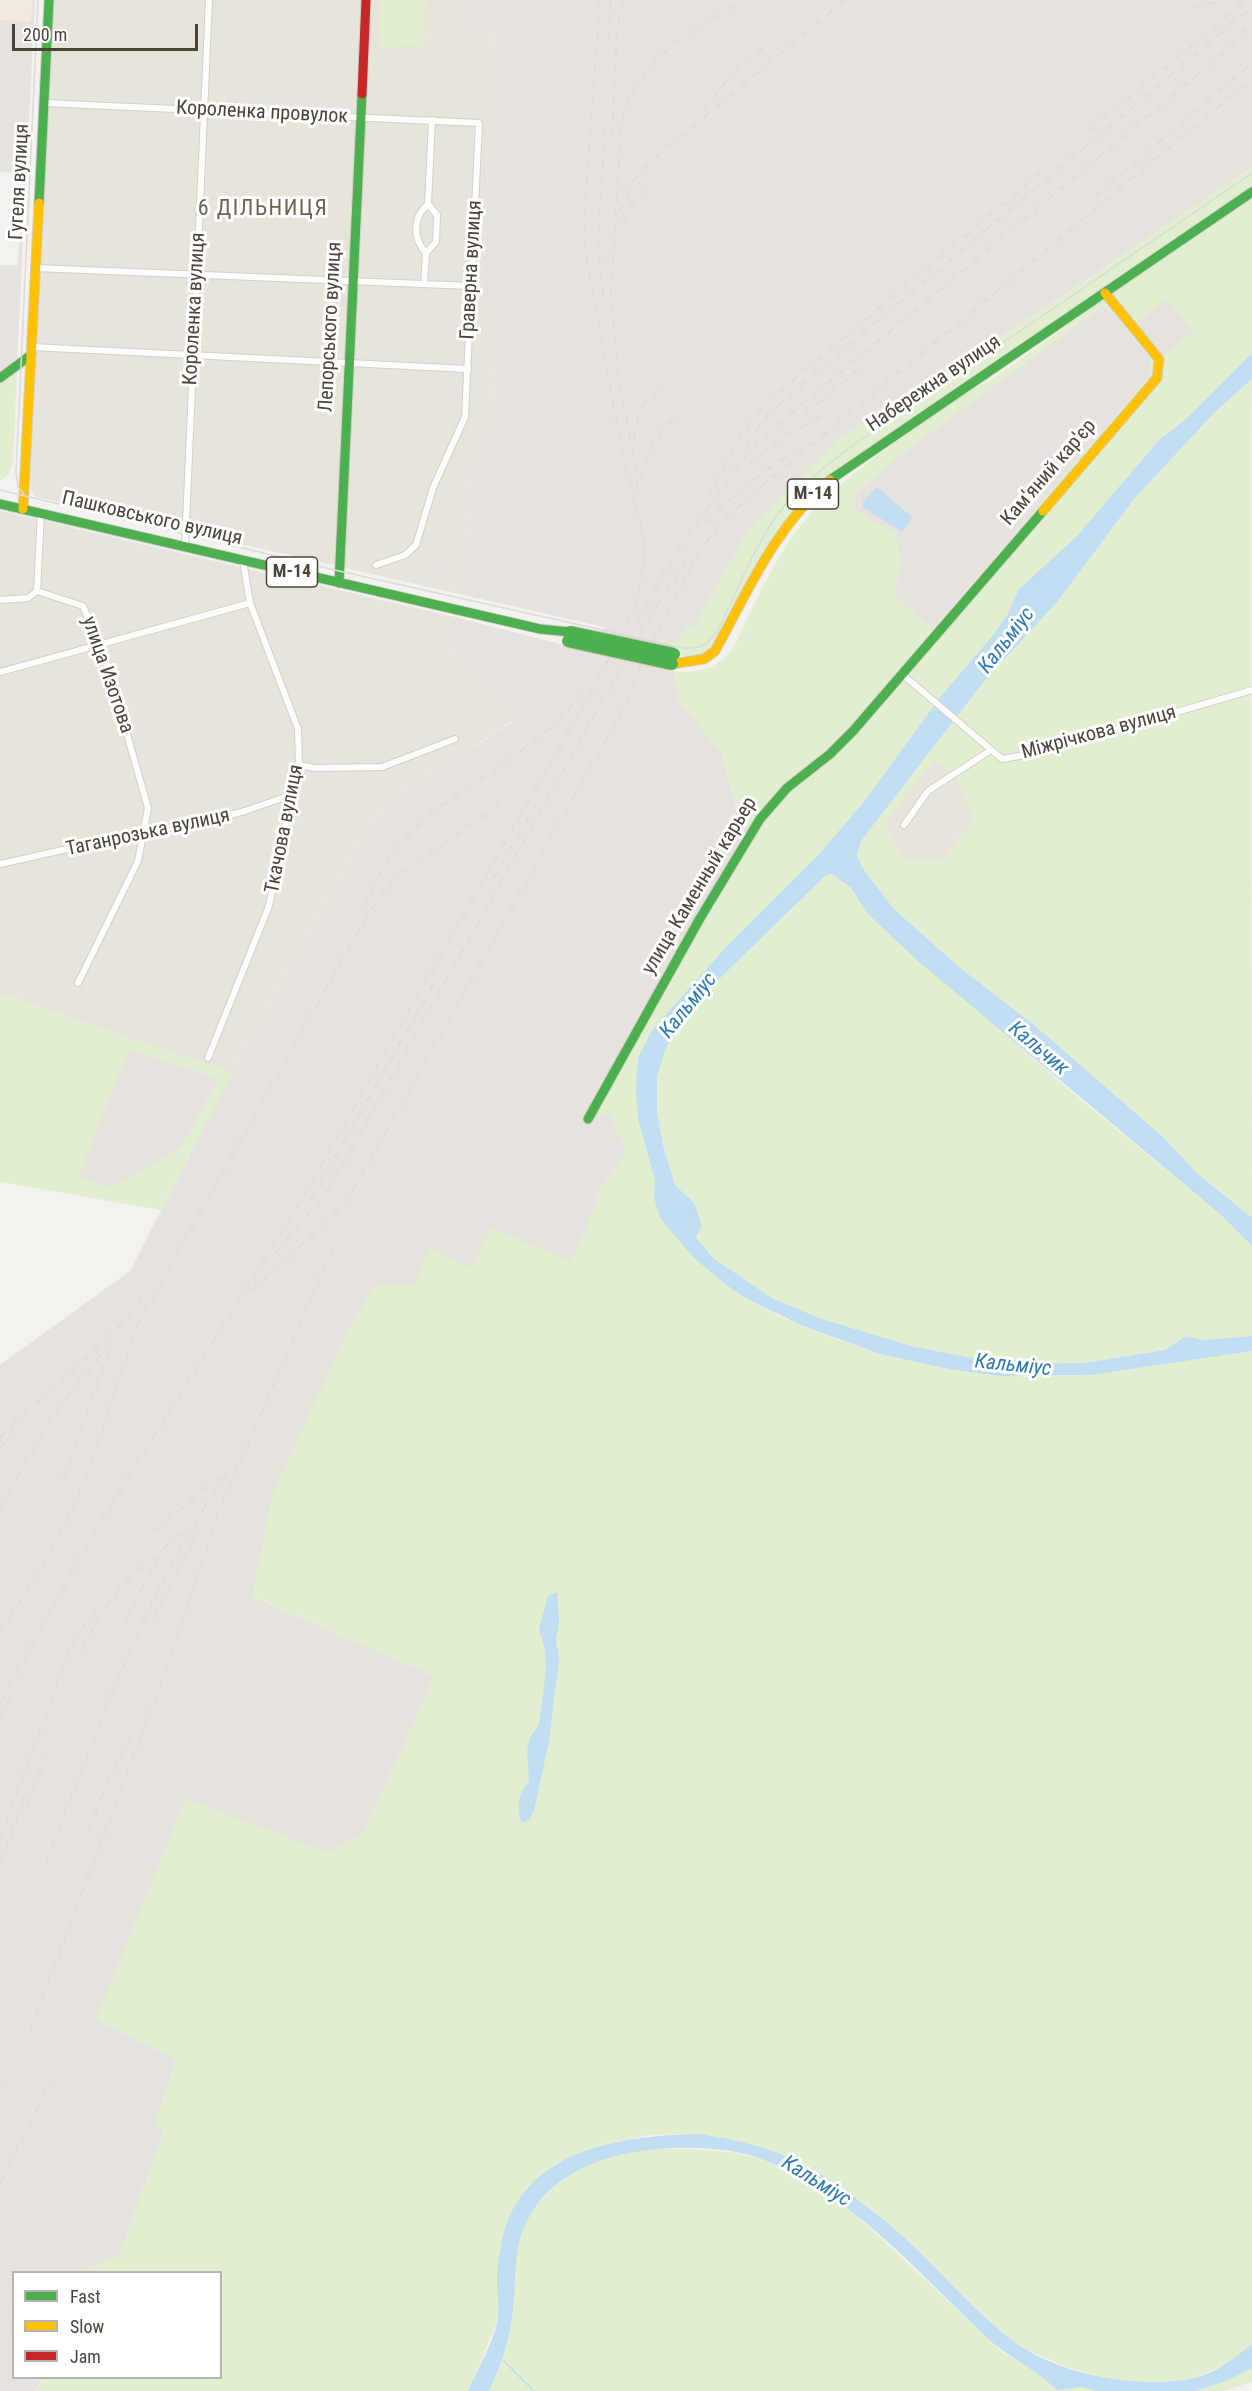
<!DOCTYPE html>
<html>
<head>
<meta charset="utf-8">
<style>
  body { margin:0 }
  #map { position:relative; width:1252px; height:2391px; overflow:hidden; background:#f4f2ee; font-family:"Roboto Condensed",sans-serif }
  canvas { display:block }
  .legend { position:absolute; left:12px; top:2271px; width:210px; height:108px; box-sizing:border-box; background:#fff; border:2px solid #b7b4b0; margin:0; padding:8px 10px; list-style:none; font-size:18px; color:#4b4439 }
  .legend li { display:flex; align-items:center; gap:12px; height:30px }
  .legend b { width:30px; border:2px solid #b7b4b0 }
  .scale { position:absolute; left:12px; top:24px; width:186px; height:27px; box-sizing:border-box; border:3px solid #4b4439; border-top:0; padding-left:8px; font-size:18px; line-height:21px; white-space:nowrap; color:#4b4439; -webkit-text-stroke:4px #fff; paint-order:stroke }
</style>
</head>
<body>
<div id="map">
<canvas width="1252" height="2391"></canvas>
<ul class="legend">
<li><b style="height:8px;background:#4caf50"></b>Fast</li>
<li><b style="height:8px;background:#ffc107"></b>Slow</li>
<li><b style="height:8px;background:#c62828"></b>Jam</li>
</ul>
<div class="scale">200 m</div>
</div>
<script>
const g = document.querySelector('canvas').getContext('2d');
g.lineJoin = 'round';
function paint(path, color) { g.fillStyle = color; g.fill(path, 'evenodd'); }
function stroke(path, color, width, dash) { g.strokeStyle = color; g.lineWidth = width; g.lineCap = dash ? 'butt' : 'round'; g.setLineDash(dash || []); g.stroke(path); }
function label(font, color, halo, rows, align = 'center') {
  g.font = font + ' "Roboto Condensed",sans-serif'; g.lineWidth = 6; g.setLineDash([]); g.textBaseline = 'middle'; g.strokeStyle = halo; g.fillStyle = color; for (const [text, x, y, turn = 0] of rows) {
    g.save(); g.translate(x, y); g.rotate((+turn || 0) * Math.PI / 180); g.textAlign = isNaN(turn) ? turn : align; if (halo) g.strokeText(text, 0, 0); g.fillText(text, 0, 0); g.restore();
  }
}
const residential = new Path2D(`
  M 52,0 L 461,0 L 460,27 L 495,29 L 482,303 L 499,304 L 494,414 L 473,456 L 468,596 L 36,497 L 28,486 Z
  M 0,511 L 455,617 L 449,643 L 512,721 L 393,800 L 368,830 L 232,1073 L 0,994 Z
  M 934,759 L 957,777 L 974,821 L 941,863 L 901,859 L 883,823 Z`);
const commercial = new Path2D(`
  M 0,0 L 32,0 L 31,21 L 0,20 Z`);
const industrial = new Path2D(`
  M 32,0 L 35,0 L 17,361 L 0,374 L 0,265 L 18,265 L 23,174 L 0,172 L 0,20 L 31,21 Z
  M 461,0 L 1252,0 L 1252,167 L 1037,313 L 839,439 L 749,529 L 694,627 L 686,629 L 677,643 L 663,640 L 653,666 L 674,671 L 679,701 L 721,752 L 740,822 L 750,828 L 581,1120 L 609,1114 L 627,1152 L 597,1193 L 595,1208 L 571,1262 L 472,1268 L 414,1285 L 253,1597 L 435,1676 L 363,1834 L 328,1853 L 185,1799 L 176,2060 L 156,2118 L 163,2133 L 120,2254 L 81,2272 L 14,2272 L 14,2378 L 42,2378 L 36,2391 L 0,2391 L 0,1365 L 130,1271 L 232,1073 L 368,830 L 393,800 L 512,722 L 449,643 L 455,617 L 591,652 L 604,627 L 468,596 L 473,456 L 494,414 L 499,304 L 482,303 L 495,29 L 460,27 Z
  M 1104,305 L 1150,358 L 1151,375 L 933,629 L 893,596 L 901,561 L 895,533 L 855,511 L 854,501 L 857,493 L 896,458 Z
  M 432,559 L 450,563 L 445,584 L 427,580 Z
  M 128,1049 L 220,1078 L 181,1148 L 121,1183 L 106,1187 L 78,1177 Z`);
const green = new Path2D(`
  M 379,0 L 426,0 L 424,41 L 420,47 L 385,48 L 379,44 Z
  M 1252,167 L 1252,186 L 835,470 L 808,495 L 714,649 L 693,658 L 659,650 L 664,640 L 677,643 L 686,629 L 694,627 L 749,529 L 839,439 L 1037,313 Z
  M 1252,198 L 1252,353 L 1186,419 L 1159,440 L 1076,537 L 1019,589 L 1007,615 L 993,635 L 942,695 L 862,804 L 819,854 L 726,947 L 653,1029 L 638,1119 L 655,1180 L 654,1197 L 693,1257 L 747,1299 L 777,1315 L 831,1337 L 880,1354 L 948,1369 L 1028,1377 L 1091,1375 L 1252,1351 L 1252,2344 L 1231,2362 L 1191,2379 L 1141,2383 L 1105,2378 L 1067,2367 L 1027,2350 L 1004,2335 L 898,2232 L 832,2182 L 698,2134 L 650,2135 L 600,2145 L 556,2163 L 525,2189 L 497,2279 L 498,2320 L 468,2391 L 37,2391 L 42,2378 L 220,2378 L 220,2272 L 81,2272 L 120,2254 L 163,2133 L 156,2118 L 176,2060 L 96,2020 L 185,1799 L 328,1853 L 363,1834 L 435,1676 L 252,1596 L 273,1492 L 351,1324 L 375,1286 L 414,1285 L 429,1249 L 472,1268 L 491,1227 L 571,1262 L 595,1208 L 597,1193 L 627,1152 L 609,1114 L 580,1121 L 750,828 L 740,822 L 721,752 L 679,701 L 674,671 C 700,673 716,670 733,648 C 753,609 770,567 796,532 C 839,474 918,428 977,386 L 990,381 L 1108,296 ZM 1104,305 L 1150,358 L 1151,375 L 933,629 L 894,596 L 901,561 L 895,533 L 855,511 L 854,501 L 857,493 L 896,458 Z
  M 17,371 L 13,463 L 8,475 L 0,481 L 0,384 Z
  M 1252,379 L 1251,455 L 1252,1218 L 1198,1174 L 1162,1136 L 1033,1024 L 959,967 L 894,909 L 863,869 L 857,856 L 861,841 L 985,680 L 1057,602 L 1134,499 L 1215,412 ZM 934,760 L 957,777 L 974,821 L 941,863 L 902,859 L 884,823 Z
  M 832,874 L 851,888 L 867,913 L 1068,1089 L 1221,1215 L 1252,1246 L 1252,1336 L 1203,1340 L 1186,1336 L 1165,1350 L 1084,1363 L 1003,1364 L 911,1346 L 819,1318 L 772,1298 L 713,1258 L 696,1236 L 702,1226 L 686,1195 L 675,1185 L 663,1145 L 657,1112 L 657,1077 L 666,1047 L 715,983 L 825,876 Z
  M 0,994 L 232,1073 L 161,1210 L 0,1182 ZM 128,1049 L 220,1079 L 181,1148 L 121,1183 L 106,1187 L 79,1176 Z
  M 689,2149 L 730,2152 L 766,2160 L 804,2180 L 853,2212 L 1002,2352 L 1040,2373 L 1057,2390 L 1082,2387 L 1096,2391 L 489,2391 C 504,2361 513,2332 514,2299 C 515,2285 513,2271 515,2257 C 524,2194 583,2157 643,2150 C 658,2148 674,2149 689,2149 Z
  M 1252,2368 L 1252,2382 L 1224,2391 L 1196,2391 L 1226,2381 Z`);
const parking = new Path2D(`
  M 217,111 L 272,114 L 272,125 L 217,122 Z
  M 1166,299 L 1193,331 L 1164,356 L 1136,325 Z
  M 1112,314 L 1125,329 L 1116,337 L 1103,322 Z
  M 442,383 L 464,384 L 463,398 L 441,402 Z`);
const water = new Path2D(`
  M 1252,353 L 1252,379 L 1215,412 L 1134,499 L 1057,602 L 985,680 L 861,841 L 857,856 L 863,869 L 894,909 L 959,967 L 1033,1024 L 1162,1136 L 1198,1174 L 1252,1218 L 1252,1246 L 1221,1215 L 918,961 L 867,913 L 851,888 L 832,874 L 825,876 L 715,983 L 666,1047 L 657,1077 L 657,1112 L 663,1145 L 675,1185 L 694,1203 L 702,1226 L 696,1237 L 713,1258 L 772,1298 L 819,1318 L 911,1346 L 1003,1364 L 1084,1363 L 1165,1350 L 1186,1336 L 1203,1340 L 1252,1336 L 1252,1351 L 1091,1375 L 1000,1376 L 948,1369 L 880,1354 L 801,1325 L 747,1299 L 725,1284 L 693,1257 L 660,1218 L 654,1197 L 655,1180 L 638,1119 L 636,1089 L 638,1058 L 653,1029 L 726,947 L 819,854 L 862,804 L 942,695 L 993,635 L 1007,615 L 1019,589 L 1076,537 L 1159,440 L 1186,419 Z
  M 877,487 L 912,517 L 902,532 L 863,507 L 863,501 Z
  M 557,1592 L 559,1622 L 556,1639 L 559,1659 L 549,1741 L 534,1811 L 529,1820 L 522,1823 C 516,1809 518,1793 529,1782 L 527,1752 L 530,1738 L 539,1724 L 546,1671 L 545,1650 L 539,1629 L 548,1596 Z
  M 698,2134 C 748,2141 792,2153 834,2183 C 856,2199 879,2215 899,2233 C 935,2265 967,2303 1004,2334 C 1049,2373 1131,2389 1189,2379 C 1213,2375 1234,2359 1252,2344 L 1252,2368 L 1226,2381 L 1196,2391 L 1096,2391 L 1082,2387 L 1057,2390 C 1035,2368 1007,2357 985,2336 C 919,2273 853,2196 767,2161 C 727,2144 661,2145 620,2155 C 582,2164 545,2184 527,2221 C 514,2246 516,2273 514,2300 C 512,2333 503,2362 489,2391 L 468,2391 C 476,2373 496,2336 498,2319 C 499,2307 497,2294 497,2282 C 497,2267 500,2247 504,2232 C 529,2147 623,2136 698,2134 Z`);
const stream = new Path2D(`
  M 503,2360 L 534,2391`);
const street = new Path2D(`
  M 44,103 L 479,123 L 465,417 L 433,488 L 416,545 L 405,555 L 376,565
  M 426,253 C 412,238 413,217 428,204 L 432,120
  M 36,268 L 471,286
  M 424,284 L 426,253 L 436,242 L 437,215 L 428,204
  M 32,347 L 468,369
  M 185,546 L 209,0
  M 37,591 L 83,606 L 108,667 L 148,808 L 138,861 L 78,983
  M 37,591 L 41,513
  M 0,600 L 28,598 L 37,591
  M 0,672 L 250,603
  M 902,674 L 1002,759 L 1036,753 L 1252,690
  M 299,765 L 315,768 L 382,767 L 455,739
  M 904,825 L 928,791 L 991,750
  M 0,864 L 143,832 L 194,824 L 245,811 L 294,794
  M 208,1058 L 269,906 L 299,765 L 298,729 L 250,603 L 243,561`);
const fast = new Path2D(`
  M 39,203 L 49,0
  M 0,378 L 31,355
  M 830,480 L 1252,192
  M 0,504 L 540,629 L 570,632
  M 339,583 L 362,94
  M 588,1119 L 699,920 L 760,819 L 787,788 L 830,754 L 853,731 L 1043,511`);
const slow = new Path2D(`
  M 23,509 L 39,203
  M 1043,511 L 1157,378 L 1159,359 L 1105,293
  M 672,664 L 704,659 L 715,651 C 749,589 775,527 830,480`);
const jam = new Path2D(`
  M 362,94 L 366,0`);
const tram = new Path2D(`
  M 0,490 L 339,571 L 683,648 C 701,649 708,645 717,631 C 740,587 756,538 789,500 C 808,479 830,463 853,445 L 1252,173
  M 26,497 L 18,487 L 16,473 L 38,0`);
const rail = new Path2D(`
  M 1195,8 L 1224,0
  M 608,42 L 611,0
  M 703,111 L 732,74 L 769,43
  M 1089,131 L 1247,0
  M 612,137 L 617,32 L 623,0
  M 1096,196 L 1252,63
  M 620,211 L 633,181 L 650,162 L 845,0
  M 623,223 L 632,204 L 649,183
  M 603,297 L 598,240 L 605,126
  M 803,412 L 822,401 L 858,369
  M 634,438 L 640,408 L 659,389
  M 746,445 L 768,415 L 791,394 L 1252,7
  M 748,465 L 775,442 L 826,414
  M 641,481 C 647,452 657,432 680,413
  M 637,488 L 635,462 L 618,376 L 611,297 L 621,125 C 629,85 661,51 695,29 C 711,19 728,11 743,0
  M 707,497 L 743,433 L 767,402 L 1041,172
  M 705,523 L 752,480 L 786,457
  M 638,620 L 677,550 L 756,443 L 1220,56 L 1252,22
  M 493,879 L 535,806
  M 364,907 C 373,887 383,864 397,847 C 450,786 531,760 583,693
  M 311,1200 L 434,983
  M 275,1254 L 326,1193 L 339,1171 L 653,611 L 690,556
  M 251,1292 L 333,1216 L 352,1192 L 619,717 L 641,666 L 700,550 L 724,520 L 756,491 L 1252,79
  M 0,1437 L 127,1319 L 146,1293
  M 0,1449 L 13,1431
  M 63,1477 C 83,1435 92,1390 112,1348
  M 0,1508 L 49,1421 L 107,1347
  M 203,1508 L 231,1470
  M 152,1532 L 225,1472
  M 153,1619 L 199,1531
  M 126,1620 L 161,1551 L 187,1526
  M 0,1633 L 43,1565 L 72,1510 L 99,1441 L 136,1327 L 368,914 L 394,878 L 501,804
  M 83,1650 C 103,1606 117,1587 154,1557
  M 0,1703 L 93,1534 L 299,1204 L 593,689 L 638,601 L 645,557 L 643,536 L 624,461 L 586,256 L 584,218 L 598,31 L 598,0
  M 0,1717 L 10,1697
  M 28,1804 L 46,1755
  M 89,1830 L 109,1779 L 133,1730
  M 0,1839 L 73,1641 L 98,1608
  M 46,1862 C 94,1740 137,1614 208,1503
  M 0,1866 L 26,1792
  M 30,2031 L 170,1659 L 219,1511 L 337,1238
  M 0,2080 L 2,2082
  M 0,2183 L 51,2080`);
const fastBridge = new Path2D(`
  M 570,632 L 674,654
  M 568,641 L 672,664`);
const shields = [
  [813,494,51],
  [292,572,51]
];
const shieldNames = [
  ["М-14",813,494],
  ["М-14",292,572]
];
const streetNames = [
  ["Короленка провулок",262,113,3],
  ["Гугеля вулиця",20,182,-87],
  ["Граверна вулиця",472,270,-87],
  ["Короленка вулиця",195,309,-87],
  ["Лепорського вулиця",331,327,-87],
  ["Набережна вулиця",934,384,-34],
  ["Кам'яний кар'єр",1049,473,-49],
  ["Пашковського вулиця",152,519,13],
  ["улица Изотова",107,675,71],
  ["Міжрічкова вулиця",1099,733,-15],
  ["Ткачова вулиця",285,829,-79],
  ["Таганрозька вулиця",148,833,-12],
  ["улица Каменный карьер",700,886,-59]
];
const waterNames = [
  ["Кальміус",1007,641,-52],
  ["Кальміус",689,1006,-51],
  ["Кальчик",1038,1049,40],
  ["Кальміус",1013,1366,6],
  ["Кальміус",816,2182,32]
];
const quarterNames = [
  ["6 ДІЛЬНИЦЯ",263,209]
];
paint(residential, '#e7e4dc');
paint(commercial, '#f3ebdf');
paint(industrial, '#e6e2de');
paint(green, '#e1eecf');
paint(parking, '#e6e3df');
paint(water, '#c0ddf1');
stroke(stream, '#c0ddf1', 1.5);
stroke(street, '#d2d0cb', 8);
stroke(fast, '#d3cfc5', 11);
stroke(slow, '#d3cfc5', 11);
stroke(jam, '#d3cfc5', 11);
stroke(street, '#fdfdfc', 6);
stroke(fast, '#4caf50', 9);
stroke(slow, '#ffc107', 9);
stroke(jam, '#c62828', 9);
stroke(tram, '#dbdbda', 1.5);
stroke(rail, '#dbdbda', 1.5, [8, 8]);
stroke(fastBridge, '#ccbfa9', 14, []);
stroke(fastBridge, '#4caf50', 12);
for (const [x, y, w] of shields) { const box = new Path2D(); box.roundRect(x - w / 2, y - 15, w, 30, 4.5); g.fillStyle = '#fff'; g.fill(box); stroke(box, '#4b4439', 1.5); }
label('bold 18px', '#4b4439', null, shieldNames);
label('20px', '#4b4439', '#fff', streetNames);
label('italic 21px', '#2e7ab2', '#fff', waterNames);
g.letterSpacing = '1.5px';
label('22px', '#6e6250', '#fff', quarterNames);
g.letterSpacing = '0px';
</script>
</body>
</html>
